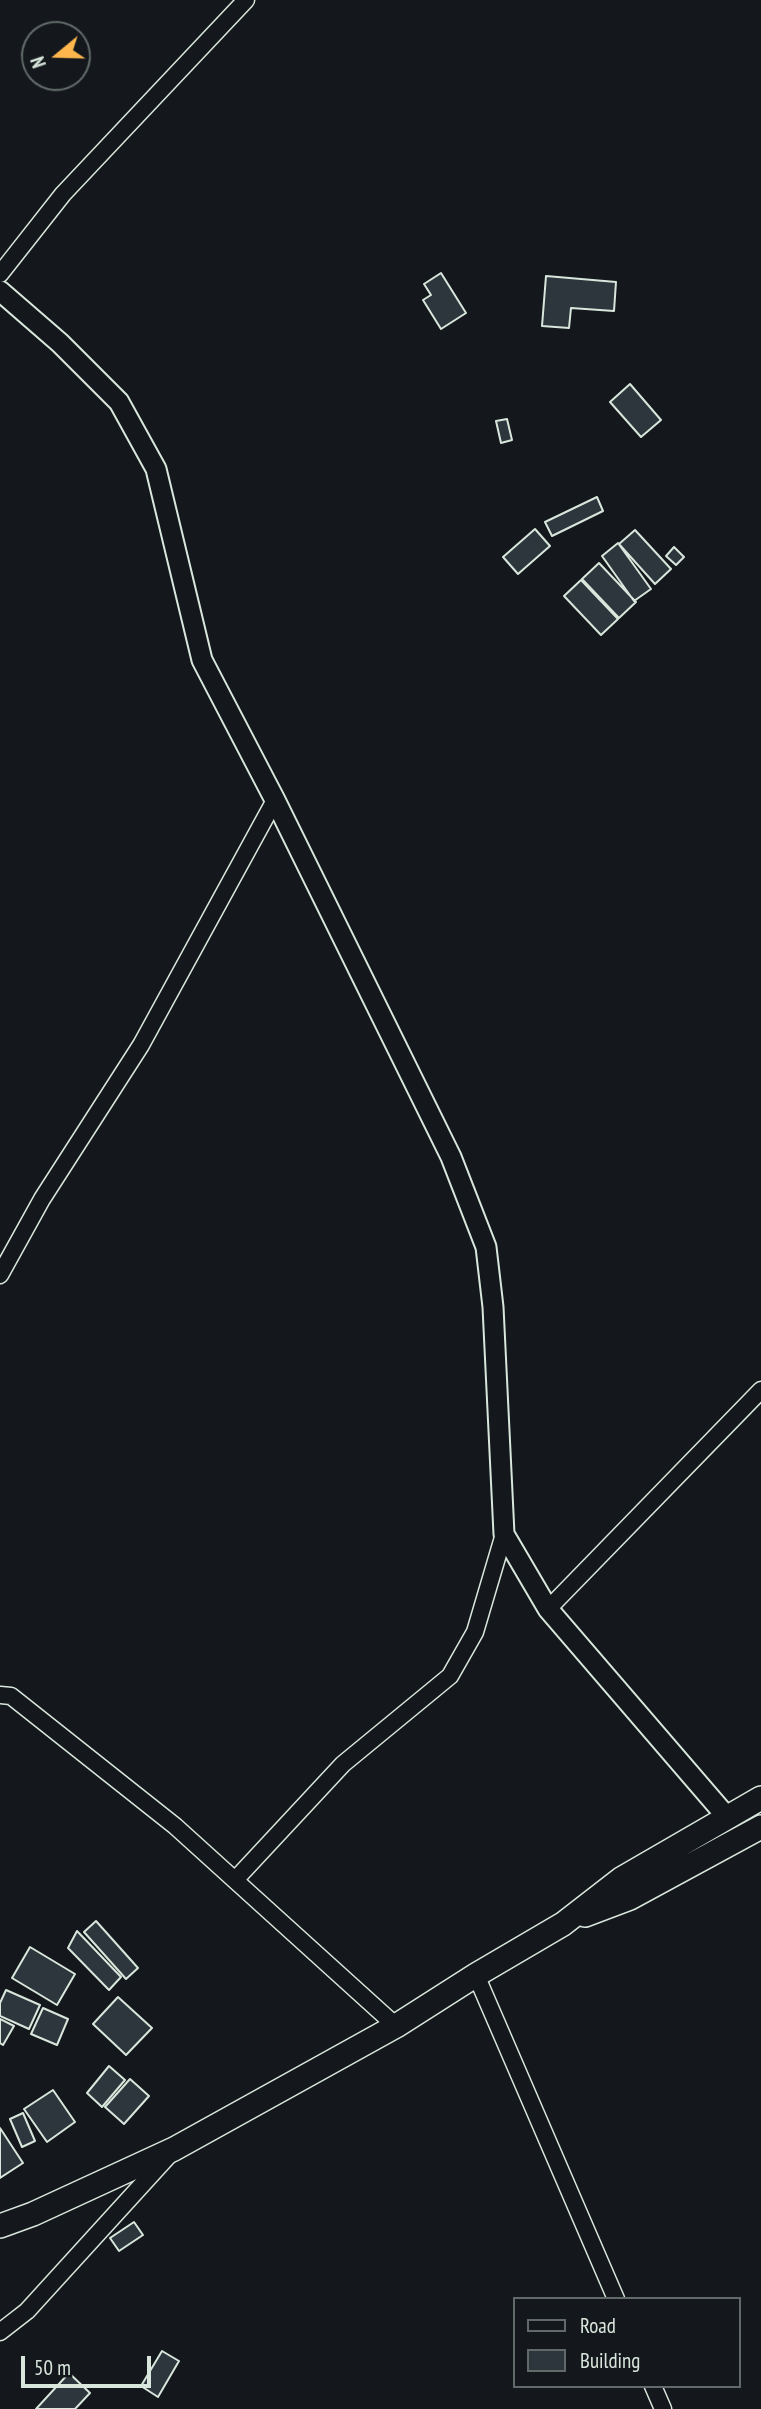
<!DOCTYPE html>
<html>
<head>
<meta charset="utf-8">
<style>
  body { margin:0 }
  #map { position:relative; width:761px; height:2409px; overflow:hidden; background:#14181c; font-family:"PT Sans Narrow",sans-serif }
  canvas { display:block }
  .legend { position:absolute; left:513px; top:2297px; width:228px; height:91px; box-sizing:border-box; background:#14181c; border:2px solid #626a69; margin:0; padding:9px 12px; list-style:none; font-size:21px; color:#d8e6dc }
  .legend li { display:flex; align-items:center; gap:14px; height:35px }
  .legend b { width:35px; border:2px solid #626a69 }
  .north { position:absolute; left:21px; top:21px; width:70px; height:70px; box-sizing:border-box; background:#14181c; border:2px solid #626a69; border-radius:50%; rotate:251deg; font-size:19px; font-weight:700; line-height:28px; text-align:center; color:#d8e6dc }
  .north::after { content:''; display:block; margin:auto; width:24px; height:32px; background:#ffb74d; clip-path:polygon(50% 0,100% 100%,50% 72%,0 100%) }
  .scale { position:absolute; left:21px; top:2356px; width:130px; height:32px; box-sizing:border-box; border:4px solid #d8e6dc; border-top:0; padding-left:9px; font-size:21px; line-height:24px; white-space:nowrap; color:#d8e6dc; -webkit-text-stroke:5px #14181c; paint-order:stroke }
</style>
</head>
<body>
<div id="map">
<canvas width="761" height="2409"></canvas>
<ul class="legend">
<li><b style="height:9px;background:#14181c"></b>Road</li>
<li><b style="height:19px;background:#2c363c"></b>Building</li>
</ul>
<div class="north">N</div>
<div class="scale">50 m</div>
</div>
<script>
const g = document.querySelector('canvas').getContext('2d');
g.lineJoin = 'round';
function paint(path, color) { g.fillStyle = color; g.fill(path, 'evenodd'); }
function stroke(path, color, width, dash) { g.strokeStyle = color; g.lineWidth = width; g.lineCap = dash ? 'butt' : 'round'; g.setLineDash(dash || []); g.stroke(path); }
const building = new Path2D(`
  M 441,273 L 466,313 L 441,329 L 423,300 L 431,295 L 424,284 Z
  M 546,276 L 616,282 L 614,311 L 571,308 L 569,328 L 542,326 Z
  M 630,384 L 661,420 L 641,437 L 610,402 Z
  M 507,419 L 512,440 L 501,443 L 496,421 Z
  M 597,497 L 603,511 L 552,536 L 545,522 Z
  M 535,529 L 550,546 L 518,574 L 503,557 Z
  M 635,530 L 671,569 L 655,584 L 619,544 Z
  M 618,543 L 651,589 L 634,601 L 602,556 Z
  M 674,547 L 684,557 L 676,565 L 666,556 Z
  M 599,563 L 636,602 L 619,618 L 582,579 Z
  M 581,580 L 618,619 L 601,635 L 564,596 Z
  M 96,1921 L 138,1968 L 126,1979 L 84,1932 Z
  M 77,1931 L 121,1977 L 109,1990 L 68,1948 Z
  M 30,1947 L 75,1974 L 57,2005 L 12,1978 Z
  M 6,1990 L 40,2005 L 29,2029 L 0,2016 L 0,2003 Z
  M 118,1997 L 152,2028 L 126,2055 L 93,2024 Z
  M 43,2008 L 68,2019 L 57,2045 L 31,2034 Z
  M 0,2019 L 14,2026 L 3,2045 L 0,2043 Z
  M 109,2066 L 125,2080 L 102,2107 L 87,2093 Z
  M 130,2079 L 149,2096 L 124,2124 L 105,2107 Z
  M 53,2090 L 75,2122 L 47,2142 L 24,2109 Z
  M 23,2113 L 35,2141 L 22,2147 L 10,2119 Z
  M 0,2128 L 23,2163 L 0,2178 Z
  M 134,2222 L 143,2235 L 119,2251 L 110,2238 Z
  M 162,2351 L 179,2361 L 158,2397 L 141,2386 Z
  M 69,2373 L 90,2393 L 75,2409 L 36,2409 Z`);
const minor = new Path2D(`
  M 0,274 L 63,194 L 246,0
  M 0,1275 L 42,1199 L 141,1045 L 275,800
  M 548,1609 L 761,1390
  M 0,1695 L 11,1696 L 175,1826 L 396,2026
  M 235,1880 L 343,1764 L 450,1676 L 475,1632 L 504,1534
  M 476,1975 L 616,2299
  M 0,2332 L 27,2311 L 170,2154
  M 653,2386 L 663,2409`);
const tertiary = new Path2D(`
  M 0,291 L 60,343 L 119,402 L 156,469 L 202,660 L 275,800 L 451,1157 L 486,1247 L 493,1307 L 504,1534 L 548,1609 L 727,1817`);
const secondary = new Path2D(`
  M 585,1915 L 630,1898 L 761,1827
  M 0,2226 L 33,2214 L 174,2149 L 396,2026 L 476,1975 L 563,1924 L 621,1879 L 761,1798`);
paint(building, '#2c363c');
stroke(building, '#d8e6dc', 2);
stroke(minor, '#d8e6dc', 19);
stroke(tertiary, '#d8e6dc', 23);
stroke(secondary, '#d8e6dc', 26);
stroke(minor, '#14181c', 16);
stroke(tertiary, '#14181c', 19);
stroke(secondary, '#14181c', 23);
</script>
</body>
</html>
